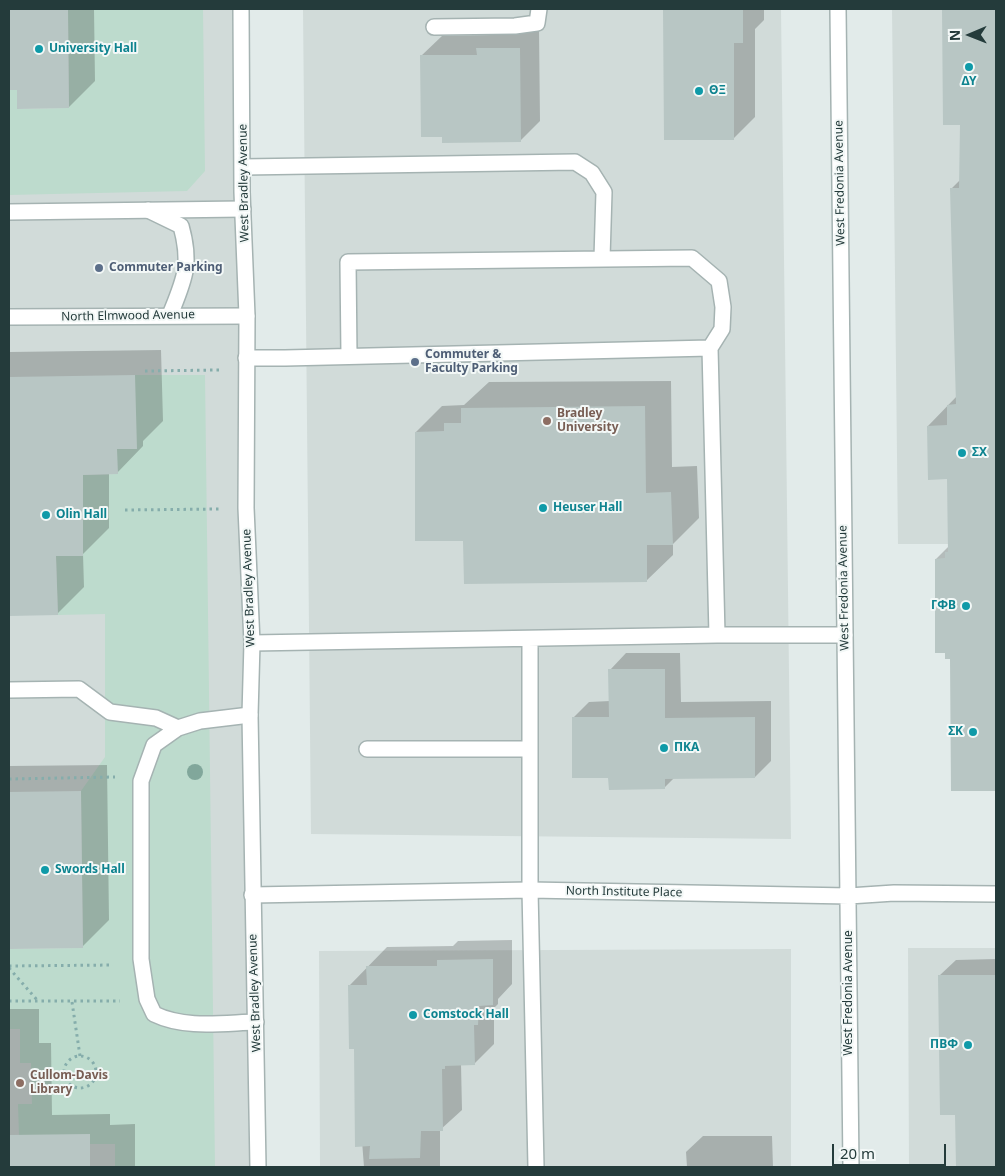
<!DOCTYPE html>
<html>
<head>
<meta charset="utf-8">
<style>
  body { margin:0 }
  #map { position:relative; width:1005px; height:1176px; overflow:hidden; background:#e2ebea; font-family:"Noto Sans",sans-serif }
  canvas { display:block }
  .frame { position:absolute; inset:0; border:10px solid #243b3b; pointer-events:none }
  .north { position:absolute; left:945px; top:10px; width:50px; height:50px; -webkit-text-stroke:4px #f3f8f7; paint-order:stroke; rotate:269deg; font-size:14px; font-weight:700; line-height:20px; text-align:center; color:#243b3b }
  .north::after { content:''; display:block; margin:auto; width:18px; height:22px; background:#243b3b; clip-path:polygon(50% 0,100% 100%,50% 72%,0 100%) }
  .scale { position:absolute; left:832px; top:1144px; width:114px; height:22px; box-sizing:border-box; border:2px solid #243b3b; border-top:0; padding-left:6px; font-size:15px; line-height:18px; white-space:nowrap; color:#243b3b; -webkit-text-stroke:4px #f3f8f7; paint-order:stroke }
</style>
</head>
<body>
<div id="map">
<canvas width="1005" height="1176"></canvas>
<div class="frame"></div>
<div class="north">N</div>
<div class="scale">20 m</div>
</div>
<script>
const g = document.querySelector('canvas').getContext('2d');
g.lineJoin = 'round';
function paint(path, color) { g.fillStyle = color; g.fill(path, 'evenodd'); }
function stroke(path, color, width, dash) { g.strokeStyle = color; g.lineWidth = width; g.lineCap = dash ? 'butt' : 'round'; g.setLineDash(dash || []); g.stroke(path); }
function label(font, color, halo, rows, align = 'center') {
  g.font = font + ' "Noto Sans",sans-serif'; g.lineWidth = 4; g.setLineDash([]); g.textBaseline = 'middle'; g.strokeStyle = halo; g.fillStyle = color; for (const [text, x, y, turn = 0] of rows) {
    g.save(); g.translate(x, y); g.rotate((+turn || 0) * Math.PI / 180); g.textAlign = isNaN(turn) ? turn : align; if (halo) g.strokeText(text, 0, 0); g.fillText(text, 0, 0); g.restore();
  }
}
const built = new Path2D(`
  M 9,9 L 241,9 L 258,1167 L 9,1167 Z
  M 303,9 L 781,9 L 791,839 L 311,834 Z
  M 892,9 L 996,9 L 996,544 L 898,544 Z
  M 908,948 L 996,948 L 996,1167 L 909,1167 Z
  M 791,949 L 791,1167 L 320,1167 L 319,951 Z`);
const green = new Path2D(`
  M 68,9 L 203,9 L 205,171 L 187,191 L 9,195 L 9,90 L 17,90 L 18,109 L 69,108 Z
  M 135,375 L 205,375 L 215,1167 L 115,1167 L 115,1144 L 90,1144 L 90,1135 L 19,1135 L 18,1104 L 32,1104 L 31,1063 L 20,1063 L 20,1029 L 9,1029 L 9,949 L 83,948 L 81,791 L 105,757 L 105,614 L 58,615 L 56,556 L 83,475 L 117,474 L 117,449 Z`);
const shadow = new Path2D(`
  M 9,9 L 94,9 L 95,81 L 69,107 L 18,89 L 9,89 Z
  M 664,9 L 764,9 L 764,20 L 755,29 L 755,117 L 734,138 L 666,139 Z
  M 943,9 L 996,9 L 996,789 L 952,790 L 951,658 L 936,559 L 950,545 L 948,478 L 928,426 L 957,396 L 952,188 L 961,179 L 961,123 L 944,124 Z
  M 498,28 L 539,28 L 540,121 L 520,141 L 443,136 L 421,56 L 442,36 L 491,35 Z
  M 161,350 L 163,421 L 143,441 L 143,446 L 117,473 L 109,473 L 109,528 L 83,554 L 84,587 L 57,614 L 9,615 L 9,352 Z
  M 671,381 L 672,467 L 697,466 L 699,518 L 673,544 L 673,555 L 646,581 L 465,540 L 416,432 L 442,406 L 464,405 L 489,382 Z
  M 626,653 L 680,653 L 681,702 L 771,701 L 771,761 L 755,777 L 674,778 L 664,788 L 610,776 L 573,718 L 589,702 L 610,701 L 610,670 Z
  M 107,765 L 109,920 L 82,947 L 9,947 L 9,766 Z
  M 512,940 L 512,984 L 498,999 L 498,1004 L 494,1008 L 494,1044 L 474,1064 L 461,1064 L 462,1110 L 440,1130 L 440,1167 L 364,1167 L 350,985 L 387,947 L 453,946 L 458,941 Z
  M 996,959 L 996,1167 L 957,1167 L 957,1113 L 939,976 L 956,960 Z
  M 9,1009 L 39,1009 L 39,1043 L 51,1043 L 52,1115 L 110,1114 L 110,1125 L 135,1124 L 135,1167 L 9,1167 Z
  M 703,1136 L 772,1136 L 773,1167 L 687,1167 L 686,1152 Z`);
const building = new Path2D(`
  M 9,9 L 68,9 L 69,108 L 17,109 L 17,90 L 9,90 Z
  M 663,9 L 743,9 L 743,43 L 734,43 L 734,140 L 664,140 Z
  M 942,9 L 996,9 L 996,791 L 951,791 L 950,659 L 945,659 L 945,653 L 935,653 L 935,559 L 945,558 L 945,552 L 948,552 L 947,479 L 928,480 L 927,426 L 947,425 L 947,405 L 956,404 L 950,188 L 959,188 L 960,125 L 943,125 Z
  M 476,48 L 520,48 L 521,142 L 442,143 L 442,137 L 421,137 L 420,55 L 477,55 Z
  M 135,375 L 137,449 L 117,449 L 118,474 L 83,475 L 83,556 L 56,556 L 58,615 L 9,616 L 9,377 Z
  M 645,406 L 646,493 L 671,492 L 673,545 L 647,545 L 647,582 L 464,584 L 463,541 L 415,541 L 415,432 L 444,431 L 444,423 L 461,423 L 461,408 Z
  M 608,669 L 665,669 L 665,718 L 755,717 L 755,778 L 665,779 L 665,789 L 609,790 L 608,778 L 572,778 L 572,717 L 609,717 Z
  M 81,791 L 83,948 L 9,949 L 9,792 Z
  M 493,959 L 493,1005 L 479,1006 L 478,1025 L 474,1025 L 475,1065 L 445,1066 L 445,1069 L 442,1069 L 443,1131 L 421,1131 L 420,1158 L 369,1159 L 370,1146 L 355,1147 L 354,1049 L 349,1049 L 348,985 L 367,985 L 366,966 L 437,966 L 437,960 Z
  M 938,975 L 996,975 L 996,1167 L 956,1167 L 955,1115 L 940,1115 Z
  M 90,1134 L 90,1167 L 9,1167 L 9,1135 Z`);
const path = new Path2D(`
  M 145,371 L 219,370
  M 125,510 L 220,509
  M 9,779 L 115,777
  M 9,966 L 113,965
  M 9,968 L 38,1001
  M 9,1001 L 120,1001
  M 72,1002 L 80,1056
  M64 1072a16 16 0 1 1 32 0a16 16 0 1 1-32 0Z`);
const service = new Path2D(`
  M 434,27 L 515,26 L 537,23 L 539,9
  M 243,167 L 575,162 L 592,173 L 604,192 L 602,258
  M 148,210 L 181,226 C 192,265 184,280 170,315
  M 710,348 L 717,635
  M 246,358 L 285,358 L 710,348 L 722,329 L 723,307 L 719,281 L 692,258 L 348,262 L 349,356
  M 530,639 L 530,890 L 536,1167
  M 252,643 L 717,635 L 845,635
  M 9,690 L 79,689 L 110,712 L 156,718 L 178,728
  M 250,715 L 200,721 L 178,728 L 154,745 L 141,781 L 141,959 L 147,999 L 154,1014 C 185,1029 222,1023 256,1022
  M 367,749 L 530,749`);
const minor = new Path2D(`
  M 838,9 L 851,1167
  M 9,212 L 243,209
  M 9,317 L 247,316
  M 252,895 L 530,890 L 849,896 L 894,893 L 996,894`);
const tertiary = new Path2D(`
  M 241,9 L 242,192 L 247,316 L 246,508 L 252,643 L 250,715 L 258,1167`);
const trees = [
  [195,772]
];
const markers = [
  [39,49,5,"#0f9aa8"],
  [969,67,5,"#0f9aa8"],
  [699,91,5,"#0f9aa8"],
  [99,268,5,"#5c6f8a"],
  [415,362,5,"#5c6f8a"],
  [547,421,5,"#8d6e63"],
  [962,453,5,"#0f9aa8"],
  [543,508,5,"#0f9aa8"],
  [46,515,5,"#0f9aa8"],
  [966,606,5,"#0f9aa8"],
  [973,732,5,"#0f9aa8"],
  [664,748,5,"#0f9aa8"],
  [45,870,5,"#0f9aa8"],
  [413,1015,5,"#0f9aa8"],
  [968,1045,5,"#0f9aa8"],
  [20,1083,5,"#8d6e63"]
];
const cultureNames = [
  ["University Hall",49,49],
  ["ΔΥ",969,82,"center"],
  ["ΘΞ",709,91],
  ["ΣΧ",972,453],
  ["Heuser Hall",553,508],
  ["Olin Hall",56,515],
  ["ΓΦΒ",956,606,"right"],
  ["ΣΚ",963,732,"right"],
  ["ΠΚΑ",674,748],
  ["Swords Hall",55,870],
  ["Comstock Hall",423,1015],
  ["ΠΒΦ",958,1045,"right"]
];
const streetNames = [
  ["West Bradley Avenue",244,183,-91],
  ["West Fredonia Avenue",840,183,-91],
  ["North Elmwood Avenue",128,316,-1],
  ["West Bradley Avenue",249,588,-92],
  ["West Fredonia Avenue",844,588,-91],
  ["North Institute Place",624,892,1],
  ["West Bradley Avenue",255,993,-92],
  ["West Fredonia Avenue",849,993,-90]
];
const serviceNames = [
  ["Commuter Parking",109,268],
  ["Commuter &",425,355],
  ["Faculty Parking",425,369]
];
const educationNames = [
  ["Bradley",557,414],
  ["University",557,428],
  ["Cullom-Davis",30,1076],
  ["Library",30,1090]
];
paint(built, '#d1dbd9');
paint(green, '#bddbcd');
paint(shadow, '#0003');
paint(building, '#b8c6c4');
stroke(service, '#a5b3b2', 18);
stroke(minor, '#a5b3b2', 18);
stroke(tertiary, '#a5b3b2', 18);
stroke(path, '#85adab', 3, [2.5, 4]);
stroke(service, '#fff', 15);
stroke(minor, '#fff', 15);
stroke(tertiary, '#fff', 15);
g.fillStyle = '#81a79b';
for (const [x, y] of trees) { g.beginPath(); g.arc(x, y, 8, 0, 2 * Math.PI); g.fill(); }
for (const [x, y, r, color] of markers) { const dot = new Path2D(); dot.arc(x, y, r, 0, 2 * Math.PI); g.fillStyle = color; g.fill(dot); stroke(dot, '#f3f8f7', 2); }
label('bold 12px', '#0d838f', '#f3f8f7', cultureNames, 'left');
label('12px', '#243b3b', '#f3f8f7', streetNames);
label('bold 12px', '#4e5e75', '#f3f8f7', serviceNames, 'left');
label('bold 12px', '#785e54', '#f3f8f7', educationNames, 'left');
</script>
</body>
</html>
